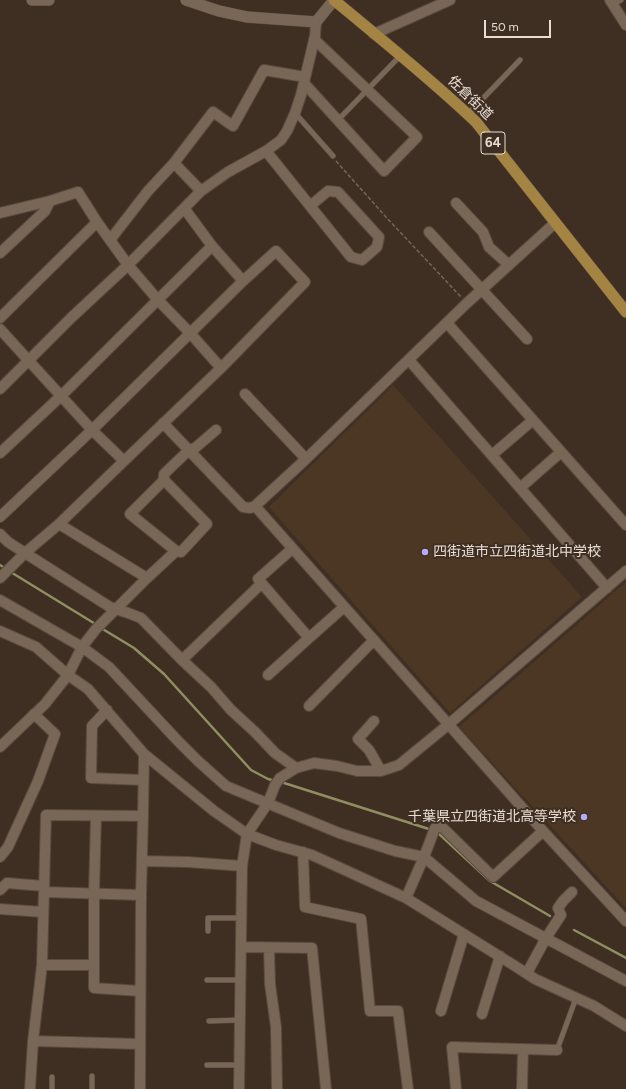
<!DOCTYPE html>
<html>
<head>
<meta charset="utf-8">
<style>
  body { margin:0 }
  #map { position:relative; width:626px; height:1089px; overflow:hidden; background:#3f2f22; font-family:Figtree,sans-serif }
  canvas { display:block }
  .scale { position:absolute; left:484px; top:20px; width:67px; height:18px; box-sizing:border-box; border:2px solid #e8ddd5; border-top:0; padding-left:5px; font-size:12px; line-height:14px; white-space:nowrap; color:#e8ddd5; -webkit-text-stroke:3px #3f2f22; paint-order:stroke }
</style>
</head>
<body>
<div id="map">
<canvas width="626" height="1089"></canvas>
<div class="scale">50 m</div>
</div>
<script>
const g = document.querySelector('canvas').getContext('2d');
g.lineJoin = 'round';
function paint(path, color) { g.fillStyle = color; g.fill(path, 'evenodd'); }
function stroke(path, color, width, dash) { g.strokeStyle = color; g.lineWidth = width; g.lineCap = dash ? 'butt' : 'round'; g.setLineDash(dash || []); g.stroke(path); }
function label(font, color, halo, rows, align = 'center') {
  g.font = font + ' Figtree,"Noto Sans JP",sans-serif'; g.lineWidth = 4; g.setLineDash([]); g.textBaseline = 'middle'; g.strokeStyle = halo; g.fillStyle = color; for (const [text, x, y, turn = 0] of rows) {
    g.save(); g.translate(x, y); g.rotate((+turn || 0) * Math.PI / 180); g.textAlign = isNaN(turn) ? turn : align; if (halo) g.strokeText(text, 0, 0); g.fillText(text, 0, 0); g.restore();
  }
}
const built = new Path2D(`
  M 393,385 L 582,597 L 450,713 L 269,507 Z
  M 626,582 L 626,908 L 459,727 Z`);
const stream = new Path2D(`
  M 0,565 L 5,568
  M 9,571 L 97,625
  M 101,628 L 134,648 L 164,674 L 251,770 L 268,779 L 276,781
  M 281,782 L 432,830
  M 437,832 L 490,881 L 550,916
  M 574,930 L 626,958`);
const path = new Path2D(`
  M 336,161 L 385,216 L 461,297`);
const service = new Path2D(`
  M 613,4 L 621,0
  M 295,113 L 333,156
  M 468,114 L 520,60
  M 338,120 L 401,55
  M 208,931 L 208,918 L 242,918
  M 207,980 L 240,980
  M 209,1021 L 240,1020
  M 557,1050 L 576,998
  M 207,1065 L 239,1065
  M 52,1089 L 52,1077
  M 92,1089 L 92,1076`);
const minor = new Path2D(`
  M 610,0 L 626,25
  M 374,34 L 450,0
  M 304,83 L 384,171 L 417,137 L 314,39
  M 266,151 L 351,257 L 362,260 L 377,247 L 379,237 L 338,192 L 328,191 L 310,206
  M 174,163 L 201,191
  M 456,203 L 483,232 L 489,247 L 509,265
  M 184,208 L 212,246 L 243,281
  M 0,213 L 50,201 L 78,192 L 97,222 L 128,265 L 158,300 L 190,333 L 221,368
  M 555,223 L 467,303 L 306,459 L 255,506 L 543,831 L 626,921
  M 429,232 L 527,339
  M 110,240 L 148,191 L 174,163 L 213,112 L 233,126 L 264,70 L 305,77
  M 0,253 L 45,211 L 50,201
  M 0,318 L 97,222
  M 447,323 L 626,525
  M 0,329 L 92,430 L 124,461
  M 409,360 L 607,588
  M 0,389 L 72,317 L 128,265 L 201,191 L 228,172 L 266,151 L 281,140 L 287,131 L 295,113 L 301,95 L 315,36 L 316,22
  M 245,394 L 306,459
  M 163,423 L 243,507 L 250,508 L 255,506
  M 0,453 L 61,396 L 212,246
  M 492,455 L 533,420
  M 164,480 L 130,514 L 176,551
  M 520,488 L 561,452
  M 0,517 L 92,430 L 243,281 L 276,251 L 305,282 L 221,368 L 124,461 L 59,524 L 25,553 L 0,578
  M 59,524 L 147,578
  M 0,534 L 8,542 L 25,553 L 110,607 L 128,613 L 141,618 L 182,660 L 211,687 L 231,710 L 255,732 L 275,753 L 296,768
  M 292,549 L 258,579 L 309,638 L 344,607
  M 0,600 L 82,647 L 109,667 L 177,740 L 198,761 L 226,786 L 339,833 L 395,851 L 424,857 L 476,901 L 626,981
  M 0,631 L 36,647 L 68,675 L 88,689 L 144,754 L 214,811 L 247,834 L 276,845 L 312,855 L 406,898 L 515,966 L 535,979 L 594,1006 L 626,1026
  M 182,660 L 261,584
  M 268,675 L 309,638
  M 309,706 L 374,640
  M 107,710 L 92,726 L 91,778 L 143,780
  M 374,721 L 358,739 L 369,750 L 381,771
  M 0,747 L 45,704 L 68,675 L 82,647 L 96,629 L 147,578 L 176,551 L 181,552 L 207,524 L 164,480 L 164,474 L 189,450 L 195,448 L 216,430
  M 96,816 L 94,893 L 94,988 L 140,991
  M 143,816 L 144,754
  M 303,852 L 305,907 L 361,919 L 370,1011 L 398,1011 L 408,1089
  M 0,857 L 8,847 L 38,781 L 55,734 L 34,714
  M 142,861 L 188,862 L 242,866
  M 0,890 L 7,883 L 44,886
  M 44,892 L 141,895
  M 406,898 L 424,857 L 435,828 L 439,826 L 443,828 L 493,877 L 543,831
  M 0,909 L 43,912
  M 241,947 L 312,948 L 326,1089
  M 269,948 L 270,984 L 276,1027 L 277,1089
  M 42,965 L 94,965
  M 527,973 L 546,938 L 561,915 L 558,908 L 563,901 L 572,892
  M 441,1011 L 464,934
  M 482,1014 L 500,956
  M 33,1041 L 140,1044
  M 30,1089 L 33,1041 L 42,965 L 46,815 L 143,816 L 141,895 L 140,1089
  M 239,1089 L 242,866 L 247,834 L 268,803 L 275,785 L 280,778 L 296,768 L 314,763 L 337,766 L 357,771 L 381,771 L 399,765 L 449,724 L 626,571
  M 456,1089 L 452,1047 L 557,1050
  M 522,1089 L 523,1049`);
const tertiary = new Path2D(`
  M 32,0 L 49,0
  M 186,0 L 219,11 L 247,17 L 316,22 L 334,0`);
const primary = new Path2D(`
  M 334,0 C 382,40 431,79 476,122 L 626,312`);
const markers = [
  [425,552,4,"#b4acf9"],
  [584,817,4,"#b4acf9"]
];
const shields = [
  [493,143,24]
];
const shieldNames = [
  ["64",493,143]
];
const streetNames = [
  ["佐倉街道",470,98,44]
];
const poiNames = [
  ["四街道市立四街道北中学校",433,552],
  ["千葉県立四街道北高等学校",576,817,"right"]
];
paint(built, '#4c3725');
stroke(stream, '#8f8f62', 2.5);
stroke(service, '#584a3f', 6);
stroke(minor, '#584a3f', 12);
stroke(tertiary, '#584a3f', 12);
stroke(primary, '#584a3f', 12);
stroke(path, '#75665b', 1.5, [4, 2]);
stroke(service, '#786657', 5);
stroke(minor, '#786657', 10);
stroke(tertiary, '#786657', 11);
stroke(primary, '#a38442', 11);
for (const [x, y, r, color] of markers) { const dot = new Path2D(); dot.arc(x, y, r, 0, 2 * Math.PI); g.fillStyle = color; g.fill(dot); stroke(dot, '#3f2f22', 1.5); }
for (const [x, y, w] of shields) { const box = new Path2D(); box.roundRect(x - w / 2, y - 11, w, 22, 3); g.fillStyle = '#3f2f22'; g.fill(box); stroke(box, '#e8ddd5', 1); }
label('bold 13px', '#e8ddd5', null, shieldNames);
label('14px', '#e8ddd5', '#3f2f22', streetNames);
label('14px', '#e8ddd5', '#3f2f22', poiNames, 'left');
</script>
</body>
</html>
